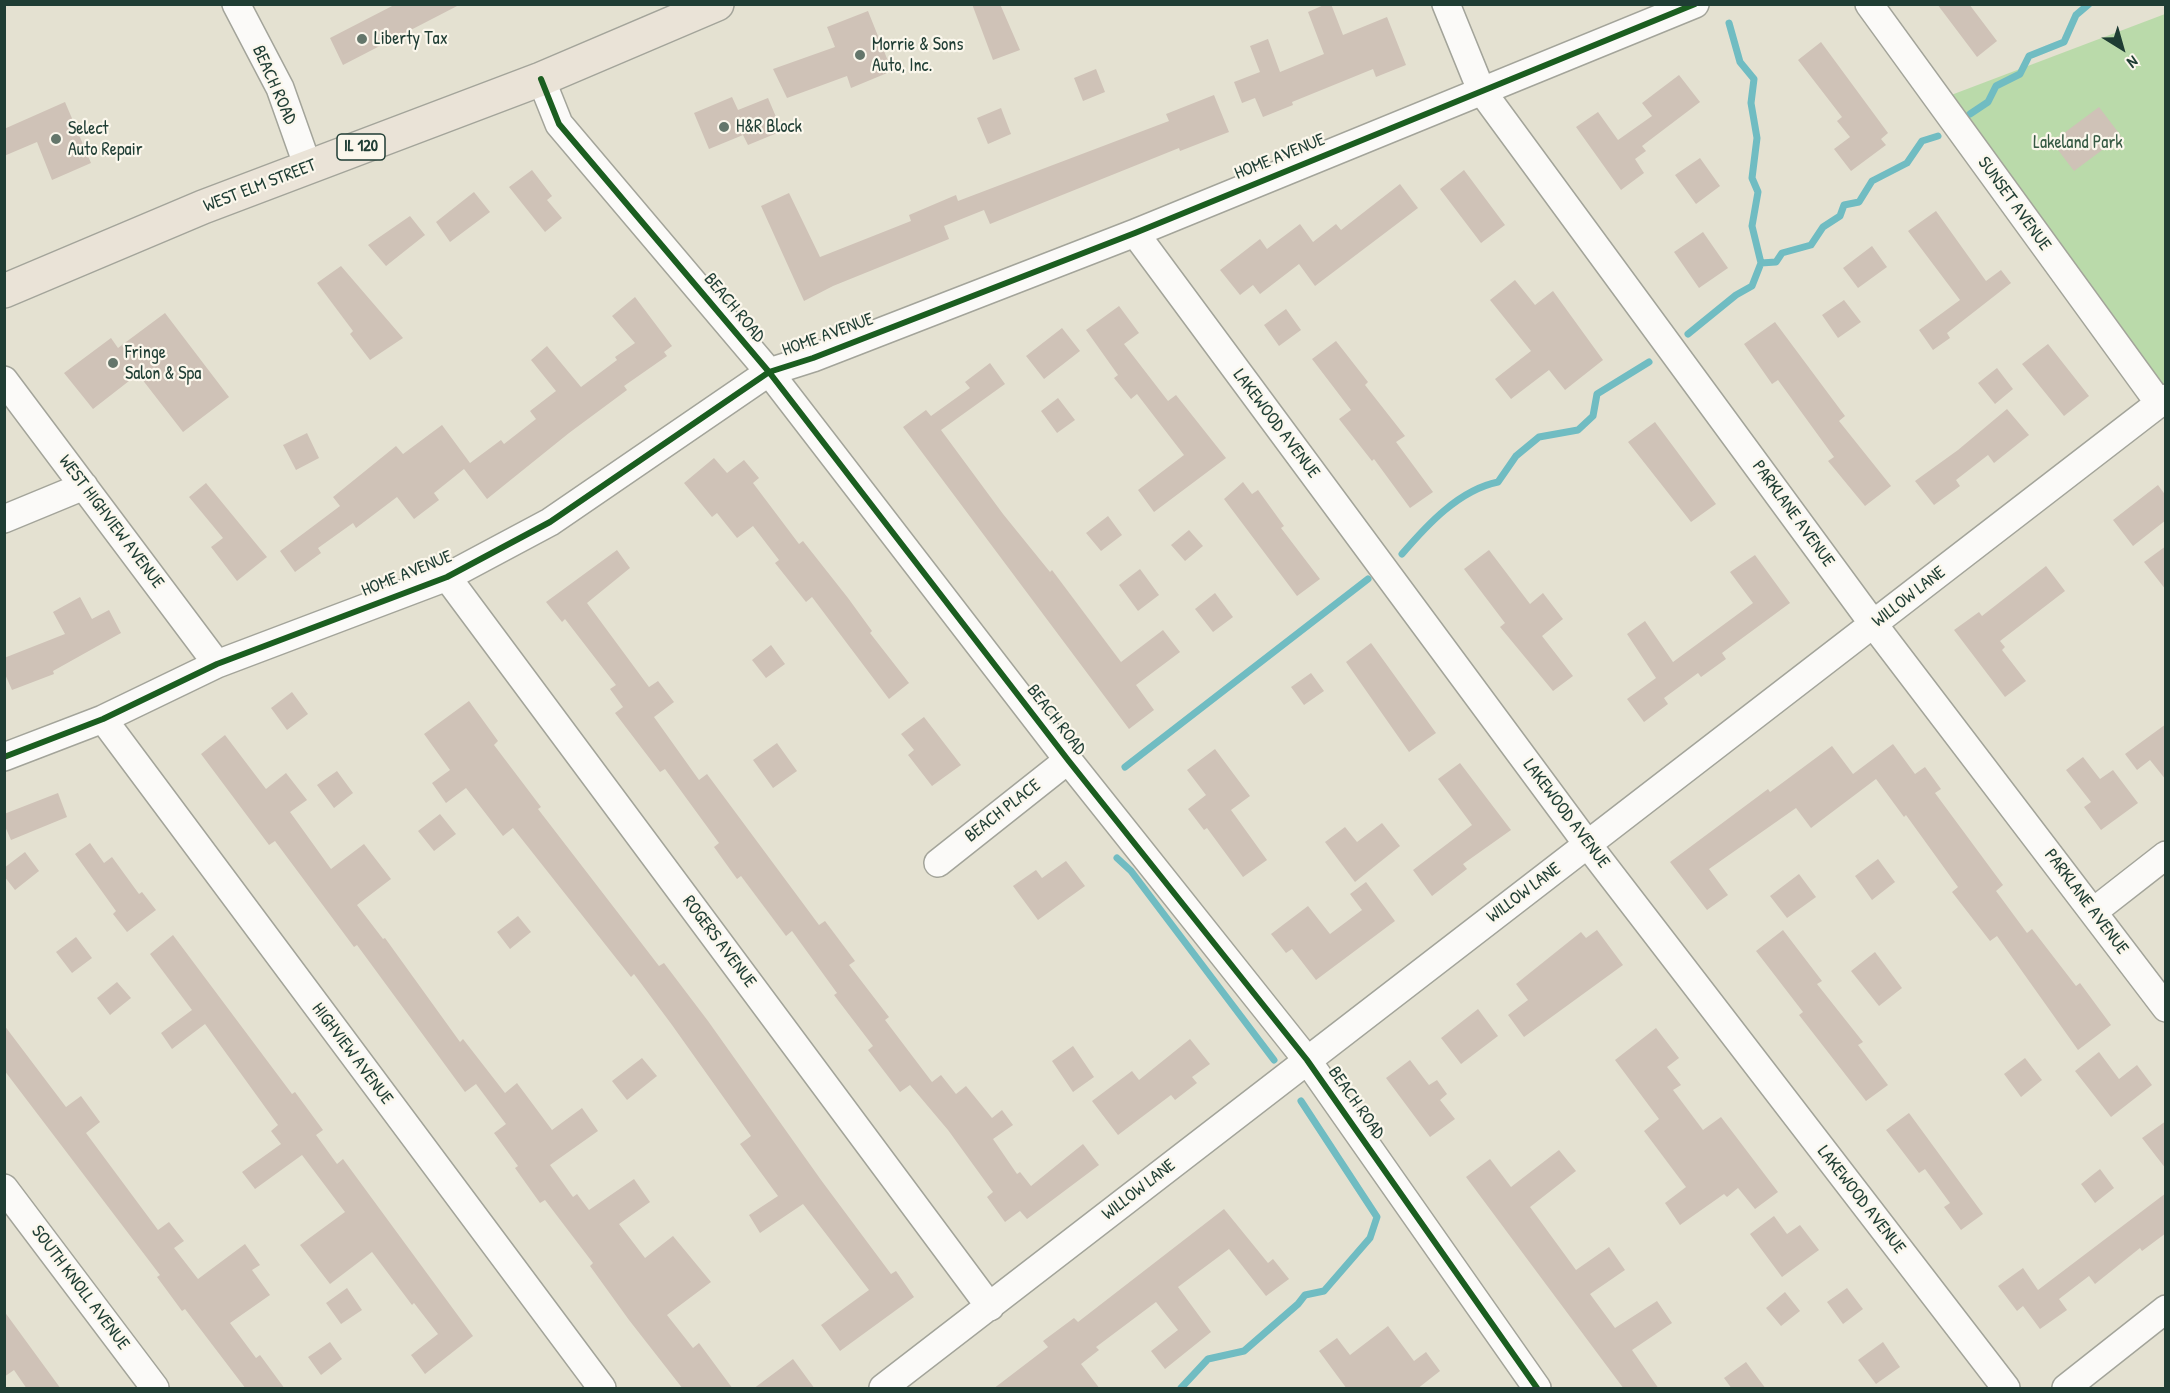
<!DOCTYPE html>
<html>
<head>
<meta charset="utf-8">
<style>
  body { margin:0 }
  #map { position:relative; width:2170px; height:1393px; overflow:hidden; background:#e4e1d1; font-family:"Patrick Hand",sans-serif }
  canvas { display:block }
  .frame { position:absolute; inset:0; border:6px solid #1f3d34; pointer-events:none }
  .north { position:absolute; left:2092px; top:18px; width:60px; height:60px; -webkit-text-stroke:4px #fbf7ec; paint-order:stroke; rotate:143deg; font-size:16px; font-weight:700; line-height:24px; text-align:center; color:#1f3d34 }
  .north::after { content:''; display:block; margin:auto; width:21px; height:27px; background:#1f3d34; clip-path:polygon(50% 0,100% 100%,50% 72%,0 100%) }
</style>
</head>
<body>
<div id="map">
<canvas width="2170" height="1393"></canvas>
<div class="frame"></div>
<div class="north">N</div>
</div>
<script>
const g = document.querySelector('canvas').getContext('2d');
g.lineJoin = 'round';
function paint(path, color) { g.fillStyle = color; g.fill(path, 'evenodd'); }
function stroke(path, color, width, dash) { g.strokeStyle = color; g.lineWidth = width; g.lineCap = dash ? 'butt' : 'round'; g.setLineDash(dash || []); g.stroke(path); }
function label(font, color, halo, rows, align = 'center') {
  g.font = font + ' "Patrick Hand",sans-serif'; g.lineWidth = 4.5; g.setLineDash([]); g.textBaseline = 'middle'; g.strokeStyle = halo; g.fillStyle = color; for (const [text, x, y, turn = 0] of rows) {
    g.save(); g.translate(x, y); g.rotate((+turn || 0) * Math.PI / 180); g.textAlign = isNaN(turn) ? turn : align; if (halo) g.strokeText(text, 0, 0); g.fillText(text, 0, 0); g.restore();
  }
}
const green = new Path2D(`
  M 2165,14 L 2166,398 L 1938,100 Z`);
const stream = new Path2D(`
  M 1970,114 L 1988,102 L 1996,86 L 2020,74 L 2029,56 L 2064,42 L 2076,15 L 2089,4
  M 1761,263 L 1776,262 L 1782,253 L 1811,245 L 1823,227 L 1840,216 L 1844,205 L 1859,202 L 1872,181 L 1907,163 L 1922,141 L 1938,136
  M 1688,334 L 1736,295 L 1752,286 L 1761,263 L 1752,226 L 1758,192 L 1752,178 L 1757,138 L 1751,103 L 1754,79 L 1740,62 L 1729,23
  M 1402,554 C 1427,525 1459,490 1498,482 L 1516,456 L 1539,437 L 1578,430 L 1593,416 L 1597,394 L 1649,362
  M 1125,767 L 1368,579
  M 1117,858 L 1131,871 L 1274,1060
  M 1181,1388 L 1208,1359 L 1244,1351 L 1298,1304 L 1305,1295 L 1324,1291 L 1370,1238 L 1377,1217 L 1301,1101`);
const building = new Path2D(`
  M 396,4 L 461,4 L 343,65 L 330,38 Z
  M 972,4 L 1000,4 L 1020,50 L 993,60 Z
  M 1326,4 L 1331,4 L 1343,35 L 1387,17 L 1406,65 L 1376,77 L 1373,69 L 1292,102 L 1293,105 L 1263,117 L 1255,98 L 1242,103 L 1234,82 L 1260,72 L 1250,46 L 1268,39 L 1280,72 L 1324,54 L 1308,12 Z
  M 1937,4 L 1969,4 L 1997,41 L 1977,57 Z
  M 868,11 L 892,71 L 851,88 L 847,76 L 787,98 L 773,69 L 835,47 L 827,27 Z
  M 1821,42 L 1888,133 L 1881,139 L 1886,145 L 1851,171 L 1834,149 L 1850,137 L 1837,121 L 1842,117 L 1798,60 Z
  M 1096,69 L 1105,92 L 1083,101 L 1074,78 Z
  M 1679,75 L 1700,102 L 1642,146 L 1646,151 L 1635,159 L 1644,173 L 1621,190 L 1576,127 L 1598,112 L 1618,140 L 1652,116 L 1642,103 Z
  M 1214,95 L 1229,132 L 1180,151 L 1179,148 L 990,224 L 984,210 L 944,226 L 949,239 L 833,286 L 804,301 L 761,206 L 789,193 L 820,257 L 911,221 L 909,215 L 956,195 L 958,201 L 1169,121 L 1166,114 Z
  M 732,97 L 738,110 L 768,98 L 782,131 L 748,145 L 743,135 L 709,149 L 694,113 Z
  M 65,102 L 91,163 L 52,180 L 37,142 L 4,156 L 4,129 Z
  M 2099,107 L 2121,136 L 2074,171 L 2052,142 Z
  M 1001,108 L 1011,134 L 988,144 L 977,118 Z
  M 1700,158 L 1720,186 L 1696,204 L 1675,175 Z
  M 532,170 L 552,196 L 547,200 L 562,218 L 545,232 L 509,187 Z
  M 1464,170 L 1505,225 L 1481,243 L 1440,189 Z
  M 1400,184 L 1418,208 L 1315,286 L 1299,264 L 1260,294 L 1253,285 L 1240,295 L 1220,270 L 1260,239 L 1267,249 L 1300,224 L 1313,242 L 1336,224 L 1341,230 Z
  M 474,192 L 490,212 L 450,242 L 436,222 Z
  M 1936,211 L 1986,281 L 2001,270 L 2011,283 L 1947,333 L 1950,338 L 1933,350 L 1919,330 L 1960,300 L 1908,231 Z
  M 410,216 L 425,235 L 386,266 L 368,245 Z
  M 1703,232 L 1728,268 L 1699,288 L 1674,252 Z
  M 1872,246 L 1887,267 L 1858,288 L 1843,268 Z
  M 341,266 L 403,338 L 370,360 L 350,334 L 353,331 L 317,283 Z
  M 1515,280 L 1535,305 L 1553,291 L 1603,360 L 1565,390 L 1549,370 L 1511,399 L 1495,379 L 1531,351 L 1490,300 Z
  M 635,297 L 672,346 L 664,352 L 667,356 L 624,386 L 627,390 L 569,433 L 487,499 L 464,469 L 434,493 L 439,500 L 414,519 L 397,497 L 356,528 L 353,523 L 318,548 L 321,553 L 295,572 L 280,551 L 340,506 L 333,497 L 396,446 L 403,454 L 442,425 L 470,463 L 501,440 L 504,444 L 536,419 L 530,411 L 556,391 L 531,360 L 547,346 L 581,387 L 617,360 L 615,357 L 635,343 L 612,316 Z
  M 1844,300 L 1861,322 L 1838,338 L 1822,315 Z
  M 1119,306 L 1139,333 L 1124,344 L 1168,401 L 1176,395 L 1226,458 L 1154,512 L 1138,490 L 1184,455 L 1137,394 L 1131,399 L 1114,378 L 1118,375 L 1086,330 Z
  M 1286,309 L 1301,330 L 1279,346 L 1264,325 Z
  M 165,313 L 229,397 L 183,432 L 138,374 L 93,409 L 64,373 L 111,338 L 118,348 Z
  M 1775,322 L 1845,416 L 1839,421 L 1891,486 L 1865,506 L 1828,461 L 1834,457 L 1778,380 L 1772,384 L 1744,344 Z
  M 1062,328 L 1080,351 L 1044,379 L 1026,356 Z
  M 1336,341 L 1368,382 L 1365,385 L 1405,436 L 1396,442 L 1433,492 L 1410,508 L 1374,459 L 1372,461 L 1339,419 L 1351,410 L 1312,359 Z
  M 2048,344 L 2089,396 L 2064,416 L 2022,364 Z
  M 990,363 L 1005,384 L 941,430 L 1003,514 L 1050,572 L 1052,570 L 1121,662 L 1163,630 L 1180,652 L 1136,685 L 1154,710 L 1129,729 L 903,427 L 926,410 L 931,416 L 970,388 L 965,382 Z
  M 1997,368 L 2013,389 L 1995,404 L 1978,383 Z
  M 1058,398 L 1075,420 L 1057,433 L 1041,411 Z
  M 2007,409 L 2029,435 L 1994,463 L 1988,455 L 1956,480 L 1960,486 L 1934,505 L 1915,481 L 1958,450 Z
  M 1655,422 L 1716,504 L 1691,522 L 1628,442 Z
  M 307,433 L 319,458 L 296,470 L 283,445 Z
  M 714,458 L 727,473 L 744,460 L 759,478 L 753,483 L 799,544 L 803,541 L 848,598 L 872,631 L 870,633 L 909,683 L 889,699 L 812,597 L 806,602 L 775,563 L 779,560 L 753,526 L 737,538 L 717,513 L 712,517 L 684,483 Z
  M 1243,482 L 1252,494 L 1258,490 L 1284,526 L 1281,528 L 1320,579 L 1297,596 L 1224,499 Z
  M 206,483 L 267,557 L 237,581 L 211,547 L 223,538 L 189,497 Z
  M 2158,485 L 2166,496 L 2166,520 L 2133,546 L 2113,520 Z
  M 1108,516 L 1122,535 L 1101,551 L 1086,533 Z
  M 1189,530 L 1203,546 L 1185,561 L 1171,545 Z
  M 2166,546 L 2166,590 L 2144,562 Z
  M 617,550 L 630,568 L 587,603 L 649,687 L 658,681 L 674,702 L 654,717 L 699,780 L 707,774 L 819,925 L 825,921 L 855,961 L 849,965 L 889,1017 L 885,1020 L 932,1082 L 941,1075 L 956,1094 L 966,1086 L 992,1118 L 1002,1110 L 1013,1125 L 993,1139 L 1017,1174 L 1020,1172 L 1031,1186 L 1083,1144 L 1099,1165 L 1027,1219 L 1020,1211 L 1005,1222 L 987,1197 L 993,1192 L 948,1130 L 910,1085 L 900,1092 L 868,1050 L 873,1046 L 834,995 L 837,993 L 792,931 L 786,936 L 741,876 L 737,879 L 714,847 L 719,843 L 665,769 L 660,772 L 615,713 L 623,707 L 610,689 L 616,685 L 565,619 L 562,622 L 546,602 Z
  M 1489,550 L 1530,604 L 1543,593 L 1563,619 L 1542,636 L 1573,676 L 1553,691 L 1500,627 L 1505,623 L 1464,569 Z
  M 1755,555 L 1790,603 L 1722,653 L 1726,659 L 1701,677 L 1698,673 L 1664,698 L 1668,704 L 1644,722 L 1627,699 L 1656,678 L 1627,634 L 1645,621 L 1673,662 L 1753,603 L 1730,572 Z
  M 2046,566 L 2065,591 L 2000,641 L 2005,647 L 2002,650 L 2026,681 L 2005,697 L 1954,630 L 1979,612 L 1982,616 Z
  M 1140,569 L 1159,595 L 1138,611 L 1119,585 Z
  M 1215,593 L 1233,617 L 1213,632 L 1195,609 Z
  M 80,597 L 92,619 L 109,610 L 121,633 L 53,671 L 54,674 L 12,690 L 4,672 L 4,658 L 65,634 L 53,612 Z
  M 1371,643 L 1436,733 L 1409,752 L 1346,662 Z
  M 771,645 L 785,664 L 766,678 L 752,660 Z
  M 1311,673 L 1324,691 L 1304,705 L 1291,687 Z
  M 292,692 L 308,714 L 287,730 L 271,708 Z
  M 469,701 L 498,741 L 494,745 L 541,807 L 538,809 L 659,966 L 664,963 L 708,1021 L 821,1180 L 891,1274 L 896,1271 L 914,1297 L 840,1351 L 821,1325 L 869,1290 L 803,1204 L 760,1233 L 749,1215 L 778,1196 L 740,1144 L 751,1136 L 672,1025 L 634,974 L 631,977 L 513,828 L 503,836 L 466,788 L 446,803 L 432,783 L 450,770 L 424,734 Z
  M 924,717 L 961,765 L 932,786 L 908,755 L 914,750 L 901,734 Z
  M 2166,724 L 2166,780 L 2150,760 L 2137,770 L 2125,754 Z
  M 225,735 L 266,789 L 286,773 L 307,800 L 290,812 L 331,869 L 364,844 L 391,879 L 357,905 L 383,939 L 385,938 L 460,1042 L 463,1039 L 505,1093 L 517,1083 L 552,1130 L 582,1108 L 598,1131 L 550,1165 L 573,1197 L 577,1194 L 589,1210 L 634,1179 L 650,1202 L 619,1224 L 645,1258 L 673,1236 L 711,1282 L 667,1315 L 693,1348 L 699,1343 L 733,1389 L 683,1389 L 629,1320 L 590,1266 L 593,1263 L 545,1200 L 540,1203 L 515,1168 L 518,1166 L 494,1133 L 506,1124 L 476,1084 L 465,1092 L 357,945 L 354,947 L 275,841 L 269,845 L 201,754 Z
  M 777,743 L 797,771 L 773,788 L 753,760 Z
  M 1893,744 L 1915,774 L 1925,767 L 1941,789 L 1935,793 L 2003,885 L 1996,891 L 2027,933 L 2032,929 L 2076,986 L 2080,983 L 2111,1025 L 2078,1050 L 1997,936 L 1990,941 L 1952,892 L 1958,887 L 1906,815 L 1904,817 L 1876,779 L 1811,828 L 1796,808 L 1709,869 L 1728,895 L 1707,910 L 1670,862 L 1768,789 L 1770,792 L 1832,746 L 1853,774 Z
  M 1215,749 L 1250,796 L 1231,810 L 1267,860 L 1243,877 L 1207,828 L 1204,830 L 1188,809 L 1206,795 L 1187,770 Z
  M 2083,757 L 2100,779 L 2113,770 L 2138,803 L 2101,830 L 2084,807 L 2091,802 L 2066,770 Z
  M 1460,763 L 1511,830 L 1463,864 L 1467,869 L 1432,896 L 1413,870 L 1472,825 L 1438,779 Z
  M 337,771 L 353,793 L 334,808 L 317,785 Z
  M 58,793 L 67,817 L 11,840 L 4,824 L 4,814 Z
  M 440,814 L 456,834 L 434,851 L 418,831 Z
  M 1382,823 L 1400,846 L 1355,882 L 1325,842 L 1345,827 L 1357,842 Z
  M 90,843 L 104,863 L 112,857 L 139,894 L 142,892 L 156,910 L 127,932 L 113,914 L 116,911 L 75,854 Z
  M 25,852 L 39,871 L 15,890 L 4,876 L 4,868 Z
  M 1878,859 L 1895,882 L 1872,900 L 1855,876 Z
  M 1066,861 L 1085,886 L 1038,920 L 1013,886 L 1036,870 L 1042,878 Z
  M 1799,874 L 1816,897 L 1787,918 L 1770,896 Z
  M 1366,882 L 1395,921 L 1316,980 L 1292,949 L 1286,953 L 1271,934 L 1308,906 L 1330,934 L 1362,910 L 1350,894 Z
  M 518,916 L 531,932 L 510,949 L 497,932 Z
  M 1597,930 L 1623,965 L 1524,1037 L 1508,1015 L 1528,1000 L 1516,984 L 1581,932 L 1586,938 Z
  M 1783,930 L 1822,981 L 1817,984 L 1863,1042 L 1858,1045 L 1888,1085 L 1866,1101 L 1799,1015 L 1803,1012 L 1756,951 Z
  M 173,935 L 292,1094 L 295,1092 L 323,1130 L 316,1135 L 337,1164 L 343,1159 L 473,1336 L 425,1374 L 411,1355 L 438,1334 L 414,1303 L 412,1305 L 372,1252 L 330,1284 L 300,1245 L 345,1212 L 302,1155 L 255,1189 L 242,1172 L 281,1144 L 271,1131 L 278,1125 L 205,1024 L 172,1049 L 161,1033 L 192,1010 L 150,954 Z
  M 76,937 L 92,958 L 72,973 L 56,952 Z
  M 1875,952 L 1902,988 L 1879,1006 L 1851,971 Z
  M 117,982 L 131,998 L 110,1015 L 97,998 Z
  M 1478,1009 L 1498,1036 L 1461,1064 L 1441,1038 Z
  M 4,1025 L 66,1107 L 81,1096 L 100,1122 L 86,1133 L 158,1230 L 169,1222 L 184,1241 L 174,1248 L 198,1279 L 245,1244 L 260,1265 L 252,1270 L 270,1295 L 230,1323 L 256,1358 L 260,1355 L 285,1389 L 246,1389 L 185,1309 L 182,1311 L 157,1277 L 160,1275 L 4,1070 Z
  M 1656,1028 L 1679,1058 L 1667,1067 L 1681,1085 L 1673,1090 L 1703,1130 L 1721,1117 L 1778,1192 L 1755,1209 L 1738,1188 L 1727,1197 L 1724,1194 L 1680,1225 L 1665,1203 L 1686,1187 L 1644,1131 L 1659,1119 L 1615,1060 Z
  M 1190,1039 L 1210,1064 L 1192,1077 L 1197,1083 L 1175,1100 L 1171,1095 L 1118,1135 L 1092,1101 L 1132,1071 L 1139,1080 Z
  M 1073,1046 L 1094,1077 L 1073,1092 L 1052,1061 Z
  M 2099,1052 L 2119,1079 L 2137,1065 L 2152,1085 L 2111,1117 L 2075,1071 Z
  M 642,1058 L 657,1076 L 627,1100 L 612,1081 Z
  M 2025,1058 L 2042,1080 L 2021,1097 L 2004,1074 Z
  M 1410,1060 L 1429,1085 L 1437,1080 L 1447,1094 L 1440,1100 L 1455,1119 L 1430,1137 L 1386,1078 Z
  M 1909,1113 L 1983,1214 L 1961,1230 L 1944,1207 L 1950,1203 L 1925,1169 L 1919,1173 L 1886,1130 Z
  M 2166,1121 L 2166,1169 L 2142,1138 Z
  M 1559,1150 L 1576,1171 L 1530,1207 L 1576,1270 L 1609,1247 L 1625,1270 L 1590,1294 L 1615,1328 L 1657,1301 L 1672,1323 L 1632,1350 L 1659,1389 L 1624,1389 L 1466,1177 L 1490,1159 L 1511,1187 Z
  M 2100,1169 L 2114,1188 L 2095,1203 L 2081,1184 Z
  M 2166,1193 L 2166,1233 L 2142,1251 L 2140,1248 L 2095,1284 L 2089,1276 L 2059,1299 L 2067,1310 L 2040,1329 L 2023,1306 L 2017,1311 L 1998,1286 L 2023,1268 L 2038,1290 Z
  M 1224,1209 L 1268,1263 L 1273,1259 L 1289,1279 L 1266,1296 L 1229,1249 L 1178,1287 L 1211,1332 L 1165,1369 L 1151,1351 L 1178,1330 L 1156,1302 L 1096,1347 L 1099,1350 L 1081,1364 L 1100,1389 L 993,1389 L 1048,1347 L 1043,1341 L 1074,1318 L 1078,1322 Z
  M 1774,1216 L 1787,1234 L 1800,1225 L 1819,1250 L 1782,1277 L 1750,1234 Z
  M 347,1288 L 362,1310 L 341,1324 L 326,1303 Z
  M 1847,1288 L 1863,1309 L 1843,1324 L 1827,1302 Z
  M 1785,1292 L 1800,1311 L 1781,1326 L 1766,1308 Z
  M 4,1311 L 61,1389 L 27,1389 L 14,1370 L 4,1377 Z
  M 1388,1326 L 1414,1361 L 1426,1352 L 1440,1371 L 1417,1389 L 1347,1389 L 1319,1351 L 1337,1338 L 1350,1355 Z
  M 330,1342 L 342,1359 L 321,1375 L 308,1357 Z
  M 1883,1342 L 1900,1367 L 1876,1384 L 1858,1360 Z
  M 793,1359 L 815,1389 L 753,1389 Z
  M 1746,1362 L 1766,1389 L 1732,1389 L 1724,1378 Z`);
const minor = new Path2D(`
  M 236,4 L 280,88 L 308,167
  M 1446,4 L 1481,90 L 1874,625 L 2166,1008
  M 1869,4 L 2159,403
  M 541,79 L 559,124 L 769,372 L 1068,760 L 1307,1060 L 1537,1388
  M 1135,233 L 1588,845 L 2006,1388
  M 4,380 L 217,664
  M 4,519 L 84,486
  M 447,577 L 990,1307
  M 103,719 L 602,1388
  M 4,757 L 103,719 L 217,664 L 447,577 L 550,522 L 769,372 L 813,358 L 1135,233 L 1695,4
  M 938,863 L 1068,760
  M 2093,912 L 2166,855
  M 4,1188 L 155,1388
  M 883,1388 L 2166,398
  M 2066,1388 L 2166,1309`);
const primary = new Path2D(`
  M 4,291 L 203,207 L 541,79 L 717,4`);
const cycleway = new Path2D(`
  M 541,79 L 559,124 L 769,372 L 1068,760 L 1307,1060 L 1537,1388
  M 4,757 L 103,719 L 217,664 L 447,577 L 550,522 L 769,372 L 813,358 L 1135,233 L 1695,4`);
const markers = [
  [362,39,6,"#64766b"],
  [860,55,6,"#64766b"],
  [724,127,6,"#64766b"],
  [56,139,6,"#64766b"],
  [113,363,6,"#64766b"]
];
const shields = [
  [361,147,48]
];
const shieldNames = [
  ["IL 120",361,147]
];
const poiNames = [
  ["Liberty Tax",374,39],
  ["Morrie & Sons",872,45],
  ["Auto, Inc.",872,66],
  ["H&R Block",736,127],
  ["Select",68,129],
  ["Auto Repair",68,150],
  ["Fringe",125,353],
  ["Salon & Spa",125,374]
];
const streetNames = [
  ["BEACH ROAD",274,85,66],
  ["HOME AVENUE",1280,157,-22],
  ["WEST ELM STREET",260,186,-21],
  ["SUNSET AVENUE",2014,204,54],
  ["BEACH ROAD",734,308,50],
  ["HOME AVENUE",828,335,-20],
  ["LAKEWOOD AVENUE",1276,424,53],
  ["PARKLANE AVENUE",1793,514,54],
  ["WEST HIGHVIEW AVENUE",111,522,53],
  ["HOME AVENUE",407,574,-22],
  ["WILLOW LANE",1909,597,-38],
  ["BEACH ROAD",1056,720,52],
  ["BEACH PLACE",1003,811,-38],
  ["LAKEWOOD AVENUE",1566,814,53],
  ["WILLOW LANE",1524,893,-37],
  ["PARKLANE AVENUE",2086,902,53],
  ["ROGERS AVENUE",719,942,53],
  ["HIGHVIEW AVENUE",352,1054,53],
  ["BEACH ROAD",1356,1103,55],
  ["WILLOW LANE",1139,1190,-38],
  ["LAKEWOOD AVENUE",1861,1200,52],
  ["SOUTH KNOLL AVENUE",80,1288,53]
];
const parkNames = [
  ["Lakeland Park",2078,143]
];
paint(green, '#badaaa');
stroke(stream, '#70bcc2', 7);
paint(building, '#cfc2b7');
stroke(minor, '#a3a49a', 30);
stroke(primary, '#a3a49a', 36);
stroke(minor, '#fbfaf8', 27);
stroke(primary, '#eae3d7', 33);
stroke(cycleway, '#1b5e20', 6);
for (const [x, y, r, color] of markers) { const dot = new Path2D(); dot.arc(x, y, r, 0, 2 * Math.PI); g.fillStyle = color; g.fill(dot); stroke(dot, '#fbf7ec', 2); }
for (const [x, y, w] of shields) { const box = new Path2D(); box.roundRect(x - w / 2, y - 13, w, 26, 4.5); g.fillStyle = '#fbf7ec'; g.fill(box); stroke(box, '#1f3d34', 1.5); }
label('bold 16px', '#1f3d34', null, shieldNames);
label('18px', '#1f3d34', '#fbf7ec', poiNames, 'left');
label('18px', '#1f3d34', '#fbf7ec', streetNames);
label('18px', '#375b45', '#fbf7ec', parkNames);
</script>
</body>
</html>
